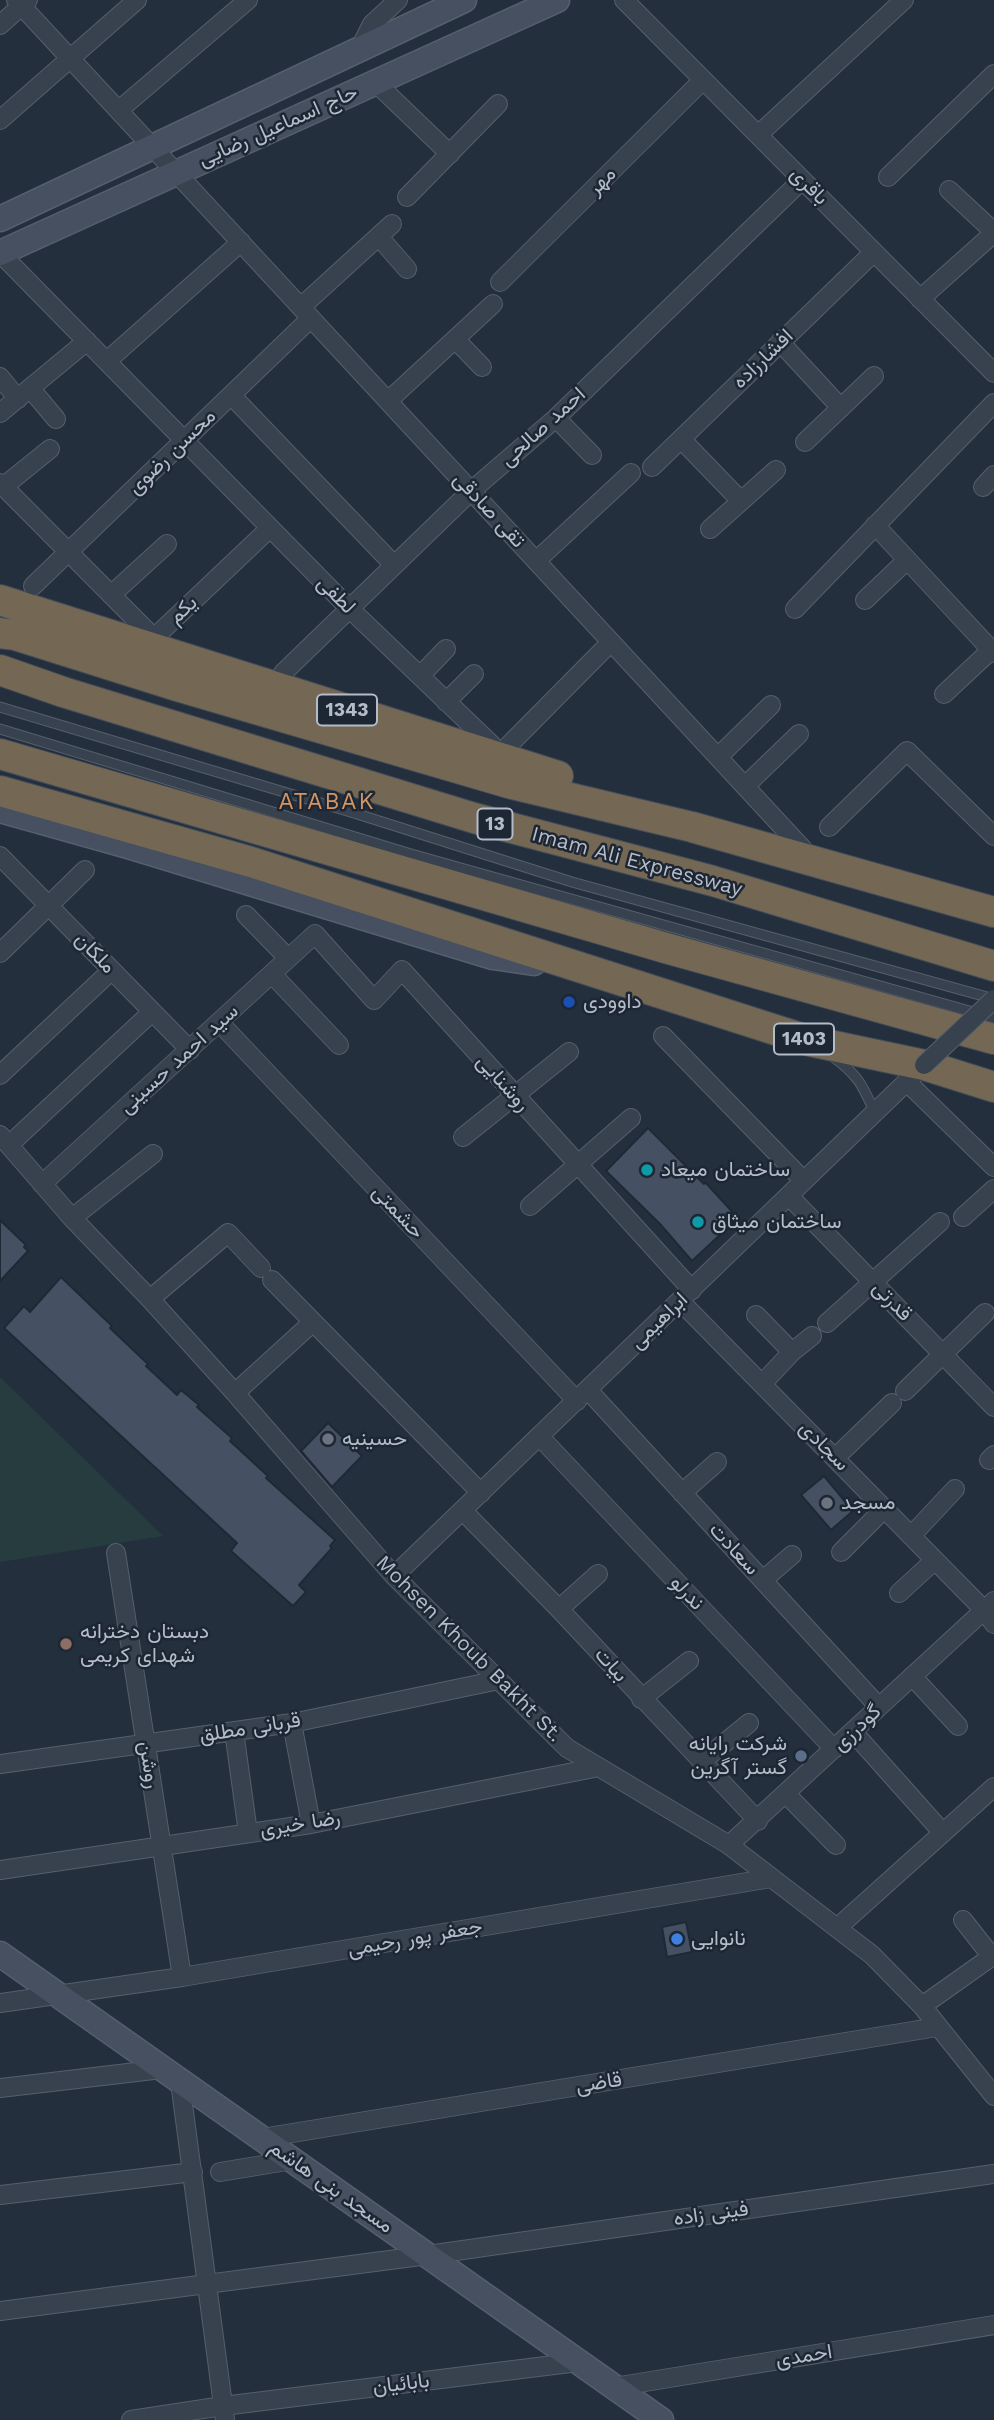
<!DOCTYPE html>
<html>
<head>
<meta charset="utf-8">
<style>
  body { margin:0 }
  canvas { display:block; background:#242f3e }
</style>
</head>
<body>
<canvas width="994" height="2420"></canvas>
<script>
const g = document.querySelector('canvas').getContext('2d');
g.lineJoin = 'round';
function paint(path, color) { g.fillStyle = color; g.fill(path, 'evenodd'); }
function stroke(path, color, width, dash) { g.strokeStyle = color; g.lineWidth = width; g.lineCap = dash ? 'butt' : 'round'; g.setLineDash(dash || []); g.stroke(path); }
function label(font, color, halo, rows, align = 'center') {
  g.font = font + ' "Work Sans",Vazirmatn,sans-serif'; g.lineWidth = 5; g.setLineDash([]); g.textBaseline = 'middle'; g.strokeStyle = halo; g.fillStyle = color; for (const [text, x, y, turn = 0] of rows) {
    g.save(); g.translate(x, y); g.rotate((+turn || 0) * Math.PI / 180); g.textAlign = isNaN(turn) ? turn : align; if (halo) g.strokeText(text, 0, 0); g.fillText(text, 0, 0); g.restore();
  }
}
const green = new Path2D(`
  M 0,1377 L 163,1536 L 0,1562 Z`);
const building = new Path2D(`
  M 648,1128 L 704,1184 L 705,1182 L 738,1218 L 692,1261 L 660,1224 L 606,1171 Z
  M 0,1220 L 26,1245 L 24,1247 L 28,1251 L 0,1281 Z
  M 61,1277 L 112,1326 L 110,1328 L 148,1364 L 146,1366 L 177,1395 L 181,1390 L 199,1405 L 197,1407 L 232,1438 L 230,1441 L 268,1476 L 266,1478 L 335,1540 L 330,1546 L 332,1548 L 299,1585 L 306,1592 L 293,1606 L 231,1551 L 237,1543 L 4,1328 L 24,1306 L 30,1312 Z
  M 328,1423 L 362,1456 L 332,1487 L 301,1451 Z
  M 824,1476 L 853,1511 L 831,1530 L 801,1495 Z
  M 686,1922 L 692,1952 L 667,1957 L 662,1927 Z`);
const lane = new Path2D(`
  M 0,707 L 354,813 L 572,882 L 994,999
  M 0,729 L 411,854 L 994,1018
  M 832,1056 C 858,1075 862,1084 875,1113`);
const street = new Path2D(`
  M 16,0 L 803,849
  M 624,0 L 994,373
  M 0,25 L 28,0
  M 359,50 L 372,24 L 398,0
  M 375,82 L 450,154
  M 119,110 L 248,0
  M 0,120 L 137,0
  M 758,135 L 904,0
  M 888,177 L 994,74
  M 949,190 L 994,232
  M 407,197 L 498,104
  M 379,237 L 407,269
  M 0,253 L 349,608 L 492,745
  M 500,282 L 703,80
  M 920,299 L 994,233
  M 301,307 L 392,224
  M 455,339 L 482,367
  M 780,342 L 841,408
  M 107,361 L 241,242
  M 0,377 L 18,399
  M 30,388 L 56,419
  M 231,395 L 394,565
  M 388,401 L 493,304
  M 0,413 L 87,341
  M 556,418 L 592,455
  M 681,439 L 741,501
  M 805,442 L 874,376
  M 652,467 L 874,252
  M 0,483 L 154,638 L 270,528
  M 3,487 L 50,449
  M 983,487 L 994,475
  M 875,525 L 994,653
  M 710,529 L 776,470
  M 536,561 L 631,473
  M 33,586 L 311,318
  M 111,595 L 167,544
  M 865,600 L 907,560
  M 795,609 L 994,403
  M 283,673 L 471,491 L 556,418 L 802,180
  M 420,676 L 446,649
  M 944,694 L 991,650
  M 446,702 L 474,674
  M 507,747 L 611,642
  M 718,757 L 771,705
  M 745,786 L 799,734
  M 829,827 L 907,751 L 994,836
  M 0,856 L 190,1050
  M 246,915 L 288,958
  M 0,953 L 85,870
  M 272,974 L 339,1045
  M 219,1022 L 577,1401
  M 663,1036 L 804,1181
  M 0,1075 L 112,970
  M 908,1083 L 994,1167
  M 0,1135 L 72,1218 L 150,1299 L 235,1393 L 394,1576 L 567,1748 L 729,1845 L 872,1955 L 922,2006 L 994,2096
  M 463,1137 L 569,1052
  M 9,1145 L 152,1012
  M 42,1184 L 315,934 L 374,1000 L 402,970 L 692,1290
  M 789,1196 L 994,1407
  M 530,1206 L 631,1118
  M 963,1217 L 994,1189
  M 72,1218 L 153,1154
  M 272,1280 L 481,1493
  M 150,1299 L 228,1233 L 261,1268
  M 680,1301 L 984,1610 L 994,1624
  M 756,1315 L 792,1352
  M 827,1323 L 940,1222
  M 762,1384 L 792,1352 L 812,1336
  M 588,1390 L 879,1707
  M 905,1391 L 985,1313
  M 235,1393 L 313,1322
  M 540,1437 L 834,1749
  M 836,1457 L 892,1403
  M 989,1460 L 994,1455
  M 682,1493 L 717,1462
  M 463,1511 L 559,1609 L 758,1821
  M 911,1536 L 955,1489
  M 841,1552 L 885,1508
  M 116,1553 L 182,1977
  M 394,1576 L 924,1065
  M 763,1580 L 792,1555
  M 899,1593 L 935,1560
  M 559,1609 L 598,1574
  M 912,1676 L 958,1726
  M 641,1699 L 689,1661
  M 292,1723 L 311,1824
  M 234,1731 L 248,1833
  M 853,1732 L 943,1833
  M 701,1762 L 749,1723
  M 0,1764 L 292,1723 L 499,1680
  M 786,1794 L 836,1845
  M 729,1845 L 994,1601
  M 0,1870 L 311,1824 L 599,1767
  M 963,1920 L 992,1957
  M 837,1928 L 994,1787
  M 0,2003 L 182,1977 L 771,1878
  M 922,2006 L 994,1955
  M 180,2082 L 225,2420
  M 0,2088 L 162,2069
  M 262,2138 L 937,2027
  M 220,2172 L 293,2160
  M 0,2195 L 193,2172
  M 0,2311 L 428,2255 L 994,2174
  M 614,2387 L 994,2325
  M 131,2420 L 223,2406 L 578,2362`);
const secondary = new Path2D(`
  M 0,219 L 464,0
  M 0,253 L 557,0
  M 0,810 L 128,846 L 493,957 L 534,963
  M 0,1954 L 661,2420`);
const highway = new Path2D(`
  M 0,600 L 558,776
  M 0,633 L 15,635 L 177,686 L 512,784 L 692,827 L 994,912
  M 0,670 L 63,692 L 474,818 L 713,881 L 994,966
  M 0,754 L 669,949 L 994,1039
  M 0,791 L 251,862 L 810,1041 L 924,1065 L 994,1087`);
const streetBridge = new Path2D(`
  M 924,1065 L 994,999`);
const markers = [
  [569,1002,7,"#1a4fb4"],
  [647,1170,7,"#0f9aa8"],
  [698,1222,7,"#0f9aa8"],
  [328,1439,7,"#6b7280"],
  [827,1503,7,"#6b7280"],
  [66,1644,7,"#8d6e63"],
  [801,1756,7,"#5c6f8a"],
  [677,1939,7,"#3f7fe0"]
];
const shields = [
  [347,710,60],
  [495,824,35],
  [804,1039,60]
];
const shieldNames = [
  ["1343",347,710],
  ["13",495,824],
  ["1403",804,1039]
];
const streetNames = [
  ["حاج اسماعیل رضایی",278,126,-24],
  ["مهر",602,181,-45],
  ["باقری",809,186,45],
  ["افشارزاده",763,359,-44],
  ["احمد صالحی",543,427,-42],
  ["محسن رضوی",172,452,-44],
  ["تقی صادقی",489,510,47],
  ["لطفی",336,595,45],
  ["یکم",183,610,-43],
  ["Imam Ali Expressway",637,862,15],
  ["ملکان",95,953,46],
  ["سید احمد حسینی",179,1059,-42],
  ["روشنایی",503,1083,48],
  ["حشمتی",398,1212,47],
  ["قدرتی",892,1301,46],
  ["ابراهیمی",659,1321,-44],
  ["سجادی",824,1446,45],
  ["سعادت",734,1549,47],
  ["ندرلو",687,1593,47],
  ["Mohsen Khoub Bakht St.",469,1649,45],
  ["بیات",611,1665,48],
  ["قربانی مطلق",250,1728,-9],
  ["گودرزی",857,1728,-43],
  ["روشن",149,1765,81],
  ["رضا خیری",300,1824,-9],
  ["جعفر پور رحیمی",415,1938,-10],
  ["قاضی",599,2083,-9],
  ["مسجد بنی هاشم",331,2187,35],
  ["فینی زاده",711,2214,-8],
  ["احمدی",804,2356,-9],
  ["بابائیان",401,2384,-7]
];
const poiNames = [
  ["داوودی",583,1002],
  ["ساختمان میعاد",661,1170],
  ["ساختمان میثاق",712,1222],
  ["حسینیه",342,1439],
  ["مسجد",841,1503],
  ["دبستان دخترانه",80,1632],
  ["شهدای کریمی",80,1656],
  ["شرکت رایانه",787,1744,"right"],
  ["گستر آگرین",787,1768,"right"],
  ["نانوایی",691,1939]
];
const neighbourhoodNames = [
  ["ATABAK",327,802]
];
paint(green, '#263c3f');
paint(building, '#455162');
stroke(building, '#1f2835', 2);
stroke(lane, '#565f6c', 11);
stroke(street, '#565f6c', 20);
stroke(secondary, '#565f6c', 27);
stroke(highway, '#434c59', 32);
stroke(lane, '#38414e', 9);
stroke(street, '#38414e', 18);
stroke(secondary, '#465061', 24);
stroke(highway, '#746855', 30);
stroke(streetBridge, '#565f6c', 20, []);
stroke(streetBridge, '#38414e', 18);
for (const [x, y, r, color] of markers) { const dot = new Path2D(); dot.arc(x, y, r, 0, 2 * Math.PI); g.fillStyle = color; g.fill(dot); stroke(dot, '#1d2633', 2.5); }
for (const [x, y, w] of shields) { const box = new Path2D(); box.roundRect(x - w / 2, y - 15.5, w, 31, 5); g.fillStyle = '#1d2633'; g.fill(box); stroke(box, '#b4bcc9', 2); }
label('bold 19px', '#b4bcc9', null, shieldNames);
label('21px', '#b4bcc9', '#1d2633', streetNames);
label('21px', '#b4bcc9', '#1d2633', poiNames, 'left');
g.letterSpacing = '2px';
label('23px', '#d59563', '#1d2633', neighbourhoodNames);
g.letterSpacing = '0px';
</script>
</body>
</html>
